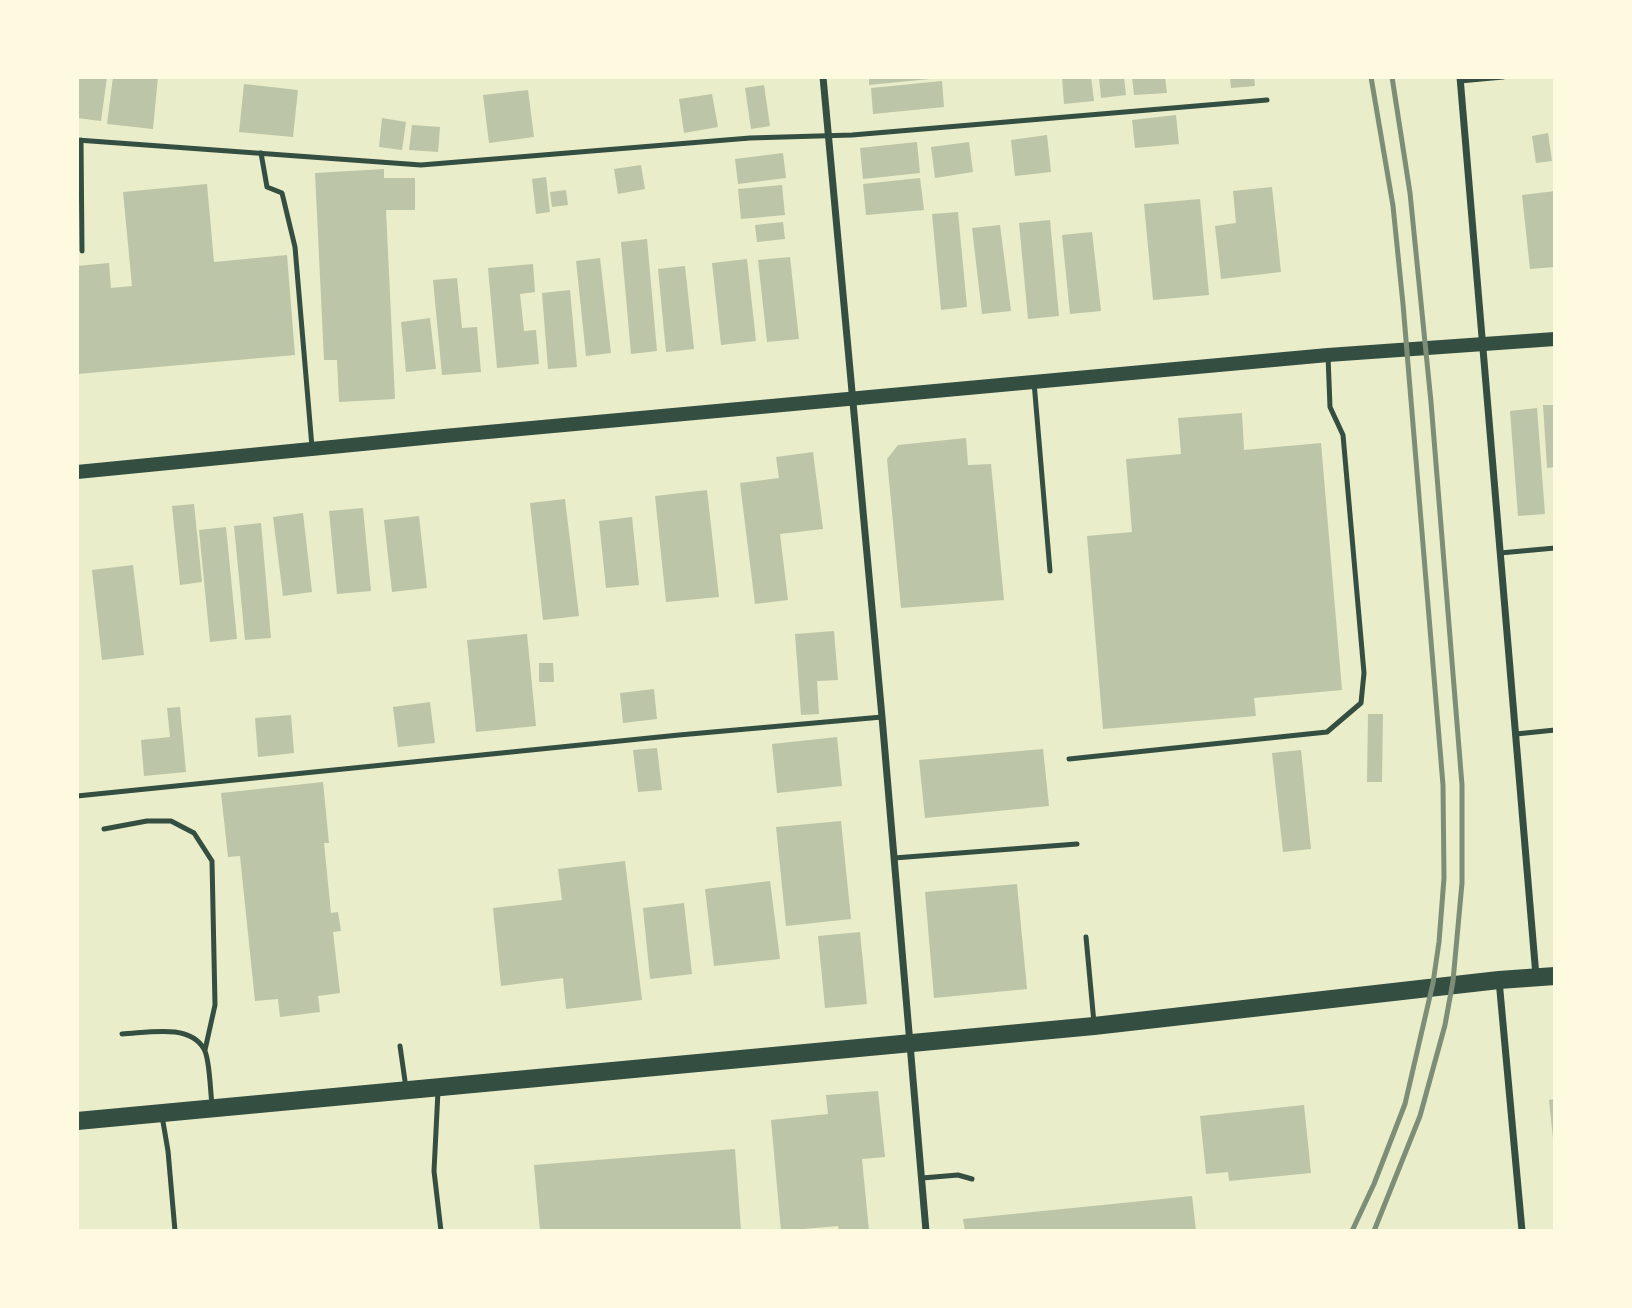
<!DOCTYPE html>
<html>
<head>
<meta charset="utf-8">
<style>
  body { margin:0 }
  #map { position:relative; width:1632px; height:1308px; overflow:hidden; background:#e9edc9; font-family:"Asap Condensed",sans-serif }
  canvas { display:block }
  .frame { position:absolute; inset:0; border:79px solid #fefae0; pointer-events:none }
</style>
</head>
<body>
<div id="map">
<canvas width="1632" height="1308"></canvas>
<div class="frame"></div>
</div>
<script>
const g = document.querySelector('canvas').getContext('2d');
g.lineJoin = 'round';
function paint(path, color) { g.fillStyle = color; g.fill(path, 'evenodd'); }
function stroke(path, color, width, dash) { g.strokeStyle = color; g.lineWidth = width; g.lineCap = dash ? 'butt' : 'round'; g.setLineDash(dash || []); g.stroke(path); }
const building = new Path2D(`
  M 77,77 L 107,77 L 101,121 L 77,118 Z
  M 113,77 L 158,77 L 153,129 L 107,124 Z
  M 869,77 L 930,77 L 930,79 L 869,85 Z
  M 1062,77 L 1091,77 L 1094,101 L 1064,104 Z
  M 1099,77 L 1124,77 L 1126,95 L 1101,98 Z
  M 1132,77 L 1165,77 L 1167,93 L 1134,95 Z
  M 1230,77 L 1254,77 L 1255,86 L 1231,88 Z
  M 942,81 L 944,107 L 873,114 L 871,88 Z
  M 244,84 L 298,90 L 293,137 L 239,132 Z
  M 764,85 L 770,126 L 751,129 L 745,88 Z
  M 528,90 L 534,137 L 489,143 L 483,95 Z
  M 712,94 L 718,127 L 684,133 L 679,99 Z
  M 1176,115 L 1179,144 L 1135,148 L 1132,120 Z
  M 382,118 L 406,122 L 402,150 L 379,147 Z
  M 412,125 L 440,127 L 438,152 L 409,150 Z
  M 1548,133 L 1552,161 L 1536,163 L 1532,136 Z
  M 1047,135 L 1051,172 L 1015,176 L 1011,140 Z
  M 917,142 L 920,173 L 863,179 L 860,148 Z
  M 969,142 L 973,172 L 935,178 L 931,147 Z
  M 783,153 L 786,178 L 738,184 L 735,159 Z
  M 641,165 L 645,189 L 618,194 L 614,169 Z
  M 384,169 L 384,178 L 415,178 L 415,210 L 386,210 L 395,399 L 339,402 L 337,360 L 324,360 L 315,173 Z
  M 546,177 L 550,212 L 536,214 L 532,179 Z
  M 920,178 L 924,210 L 866,215 L 863,184 Z
  M 207,184 L 214,262 L 287,255 L 295,355 L 77,374 L 77,266 L 109,263 L 111,288 L 132,286 L 123,192 Z
  M 782,185 L 785,215 L 741,219 L 738,189 Z
  M 1272,187 L 1281,272 L 1221,279 L 1215,226 L 1236,223 L 1233,191 Z
  M 566,190 L 568,205 L 552,207 L 550,192 Z
  M 1555,191 L 1555,267 L 1530,269 L 1522,195 Z
  M 1200,199 L 1209,295 L 1153,300 L 1144,204 Z
  M 958,212 L 967,307 L 941,310 L 932,214 Z
  M 1050,220 L 1059,316 L 1028,319 L 1019,223 Z
  M 783,222 L 785,239 L 757,242 L 755,225 Z
  M 1000,225 L 1011,311 L 982,314 L 972,228 Z
  M 1092,232 L 1101,311 L 1070,314 L 1062,235 Z
  M 647,239 L 657,351 L 631,354 L 621,242 Z
  M 790,257 L 799,339 L 767,342 L 758,260 Z
  M 600,258 L 611,353 L 586,356 L 576,261 Z
  M 747,259 L 756,341 L 721,345 L 712,263 Z
  M 533,264 L 535,292 L 520,294 L 524,331 L 536,330 L 539,364 L 497,368 L 488,268 Z
  M 685,266 L 694,349 L 666,352 L 658,269 Z
  M 457,278 L 462,328 L 477,327 L 481,372 L 442,375 L 433,280 Z
  M 570,290 L 577,367 L 548,369 L 542,293 Z
  M 430,318 L 436,369 L 406,372 L 401,322 Z
  M 1543,405 L 1555,405 L 1555,467 L 1547,468 Z
  M 1537,408 L 1545,514 L 1518,516 L 1510,411 Z
  M 1242,413 L 1244,450 L 1321,443 L 1342,690 L 1254,698 L 1256,716 L 1103,729 L 1087,536 L 1132,532 L 1126,459 L 1181,454 L 1178,418 Z
  M 966,438 L 968,465 L 991,464 L 1004,600 L 901,608 L 887,459 L 898,445 Z
  M 813,452 L 823,529 L 780,534 L 788,600 L 755,604 L 740,483 L 779,478 L 776,457 Z
  M 707,490 L 719,597 L 666,602 L 655,496 Z
  M 565,499 L 579,616 L 543,620 L 530,503 Z
  M 194,504 L 202,582 L 180,585 L 172,506 Z
  M 363,508 L 371,591 L 337,594 L 329,511 Z
  M 303,513 L 312,592 L 283,596 L 273,517 Z
  M 419,516 L 427,588 L 392,592 L 384,520 Z
  M 632,517 L 639,585 L 606,588 L 599,521 Z
  M 261,523 L 271,638 L 245,640 L 234,526 Z
  M 226,527 L 237,639 L 210,642 L 199,530 Z
  M 133,565 L 144,655 L 102,660 L 92,570 Z
  M 834,631 L 838,680 L 817,681 L 819,714 L 801,715 L 795,634 Z
  M 527,634 L 536,726 L 476,732 L 467,640 Z
  M 539,663 L 553,663 L 554,682 L 539,682 Z
  M 654,689 L 657,719 L 623,723 L 620,693 Z
  M 430,702 L 435,743 L 398,747 L 393,707 Z
  M 180,707 L 186,772 L 144,776 L 141,740 L 170,737 L 167,708 Z
  M 1368,714 L 1383,714 L 1382,782 L 1367,782 Z
  M 291,715 L 294,753 L 258,757 L 255,718 Z
  M 837,737 L 842,786 L 777,793 L 772,744 Z
  M 657,748 L 662,790 L 638,792 L 633,750 Z
  M 1043,749 L 1049,806 L 925,818 L 919,760 Z
  M 1301,750 L 1311,849 L 1283,852 L 1272,753 Z
  M 323,782 L 329,843 L 324,843 L 331,913 L 338,912 L 341,931 L 333,932 L 340,993 L 318,996 L 320,1012 L 280,1017 L 278,999 L 255,1001 L 240,856 L 228,857 L 221,793 Z
  M 841,821 L 851,919 L 786,926 L 776,827 Z
  M 625,861 L 642,1000 L 566,1009 L 563,978 L 501,986 L 493,908 L 562,900 L 558,869 Z
  M 770,881 L 780,959 L 714,966 L 705,889 Z
  M 1017,884 L 1027,989 L 934,998 L 925,892 Z
  M 684,903 L 692,974 L 650,979 L 643,908 Z
  M 860,932 L 867,1004 L 825,1008 L 818,936 Z
  M 878,1091 L 885,1157 L 862,1159 L 869,1231 L 839,1231 L 838,1226 L 781,1231 L 771,1120 L 828,1114 L 826,1095 Z
  M 1555,1099 L 1555,1137 L 1553,1138 L 1549,1100 Z
  M 1304,1105 L 1311,1173 L 1229,1181 L 1228,1172 L 1206,1174 L 1200,1116 Z
  M 735,1149 L 741,1231 L 540,1231 L 534,1165 Z
  M 1192,1196 L 1196,1231 L 965,1231 L 963,1219 Z`);
const service = new Path2D(`
  M 1460,81 L 1503,77
  M 77,140 L 421,165 L 750,138 L 852,135 L 1267,100
  M 81,140 L 82,251
  M 261,153 L 267,187 L 282,193 L 295,247 L 312,447
  M 1034,382 L 1050,571
  M 1500,553 L 1555,548
  M 1516,734 L 1555,730
  M 1069,759 L 1327,732 L 1361,703 L 1364,673 L 1343,435 L 1330,407 L 1328,356
  M 77,796 L 679,735 L 882,717
  M 104,829 L 147,821 L 171,821 L 194,833 L 212,861 L 215,1005 L 205,1050
  M 894,858 L 1077,844
  M 1086,937 L 1094,1023
  M 122,1034 C 147,1033 189,1023 204,1049 C 210,1059 210,1090 212,1104
  M 400,1046 L 406,1088
  M 438,1091 L 434,1171 L 441,1231
  M 162,1116 L 168,1151 L 175,1231
  M 922,1178 L 958,1175 L 972,1179`);
const minor = new Path2D(`
  M 823,77 L 882,717 L 926,1231
  M 1460,77 L 1536,976
  M 1499,980 L 1522,1231`);
const secondary = new Path2D(`
  M 77,472 L 444,436 L 1328,355 L 1555,339`);
const primary = new Path2D(`
  M 77,1121 L 1094,1026 L 1499,980 L 1555,976`);
const rail = new Path2D(`
  M 1352,1231 L 1374,1184 L 1405,1104 L 1433,983 L 1439,942 L 1444,878 L 1443,785 L 1403,304 L 1393,206 L 1371,77
  M 1374,1231 L 1420,1116 L 1445,1025 L 1453,981 L 1462,883 L 1462,785 L 1431,402 L 1410,193 L 1392,77`);
paint(building, '#bcc5a7');
stroke(service, '#344e41', 5);
stroke(minor, '#344e41', 7);
stroke(secondary, '#344e41', 14);
stroke(primary, '#344e41', 18);
stroke(rail, '#7c8e77', 5);
</script>
</body>
</html>
